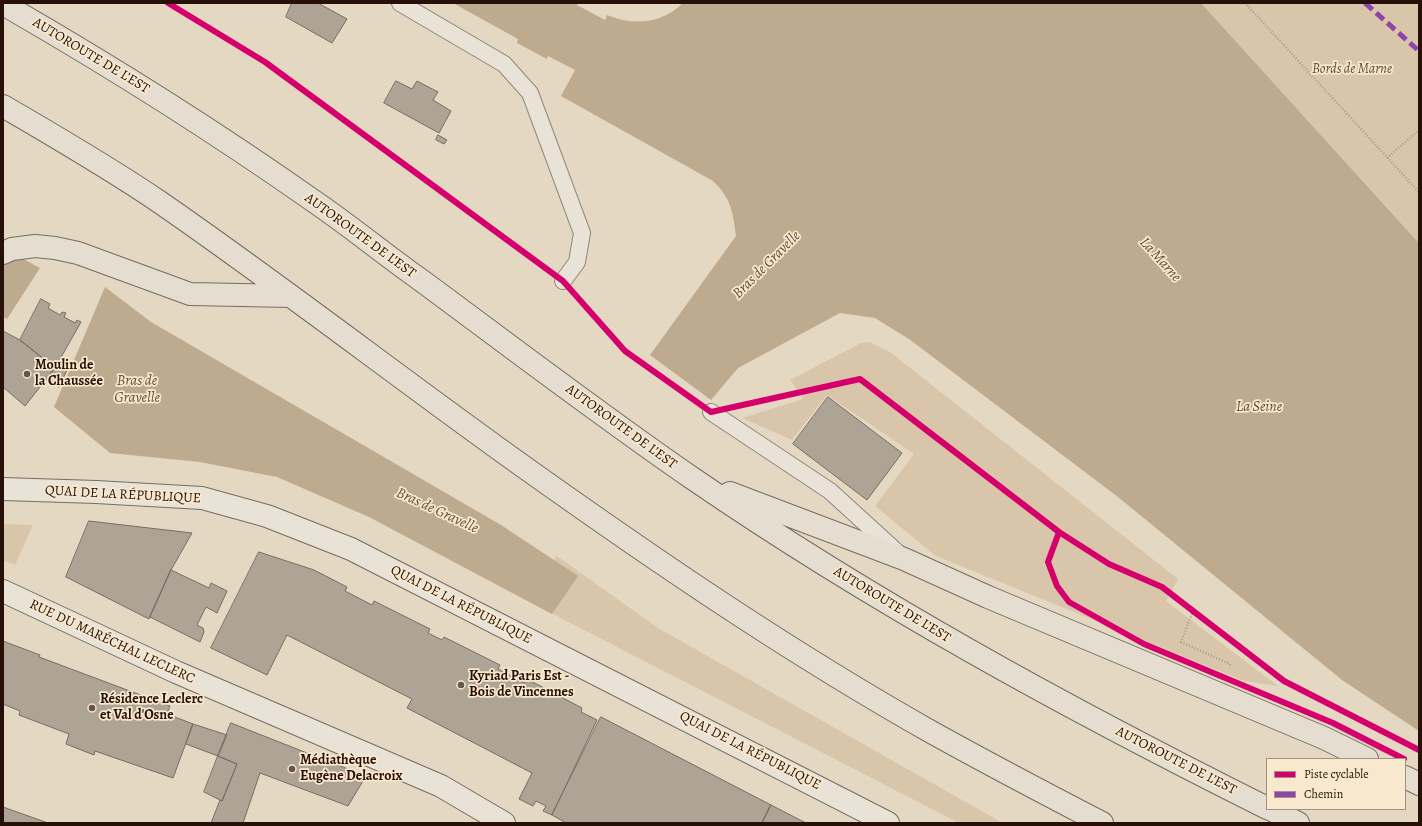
<!DOCTYPE html>
<html>
<head>
<meta charset="utf-8">
<style>
  body { margin:0 }
  #map { position:relative; width:1422px; height:826px; overflow:hidden; background:#e4d8c2; font-family:Alegreya,serif }
  canvas { display:block }
  .frame { position:absolute; inset:0; border:4px solid #261007; pointer-events:none }
  .legend { position:absolute; left:1266px; top:758px; width:140px; height:52px; box-sizing:border-box; background:#f7e8ce; border:1px solid #a3927e; margin:0; padding:5px 7px; list-style:none; font-size:12px; color:#261007 }
  .legend li { display:flex; align-items:center; gap:8px; height:20px }
  .legend b { width:20px; border:1px solid #a3927e }
</style>
</head>
<body>
<div id="map">
<canvas width="1422" height="826"></canvas>
<div class="frame"></div>
<ul class="legend">
<li><b style="height:5px;background:#d6006c"></b>Piste cyclable</li>
<li><b style="height:5px;background:#8e44ad"></b>Chemin</li>
</ul>
</div>
<script>
const g = document.querySelector('canvas').getContext('2d');
g.lineJoin = 'round';
function paint(path, color) { g.fillStyle = color; g.fill(path, 'evenodd'); }
function stroke(path, color, width, dash) { g.strokeStyle = color; g.lineWidth = width; g.lineCap = dash ? 'butt' : 'round'; g.setLineDash(dash || []); g.stroke(path); }
function label(font, color, halo, rows, align = 'center') {
  g.font = font + ' Alegreya,serif'; g.lineWidth = 3.5; g.setLineDash([]); g.textBaseline = 'middle'; g.strokeStyle = halo; g.fillStyle = color; for (const [text, x, y, turn = 0] of rows) {
    g.save(); g.translate(x, y); g.rotate((+turn || 0) * Math.PI / 180); g.textAlign = isNaN(turn) ? turn : align; if (halo) g.strokeText(text, 0, 0); g.fillText(text, 0, 0); g.restore();
  }
}
const green = new Path2D(`
  M 1201,3 L 1419,3 L 1419,243 L 1406,228 Z
  M 870,342 L 890,352 L 1178,579 L 1166,601 L 1278,686 L 1244,681 L 936,556 L 875,506 L 914,454 L 827,395 L 792,440 L 742,418 L 803,399 L 790,380 L 861,343 Z
  M 3,524 L 33,525 L 15,565 L 3,560 Z
  M 557,556 L 658,628 L 1003,823 L 959,823 L 520,597 Z`);
const water = new Path2D(`
  M 453,3 L 578,3 L 577,5 L 605,20 L 607,15 C 633,26 662,24 683,3 L 1201,3 L 1419,243 L 1419,731 L 1342,680 L 1118,497 L 909,339 L 875,318 L 840,313 L 738,368 L 711,400 L 650,355 L 736,236 C 733,212 731,198 713,181 L 561,96 L 575,70 L 548,56 L 547,59 L 517,43 L 518,39 Z
  M 3,248 L 40,268 L 7,319 L 3,317 Z
  M 105,287 L 151,322 L 501,525 L 578,576 L 552,614 L 369,517 L 277,477 L 200,462 L 110,453 L 54,407 Z`);
const building = new Path2D(`
  M 292,3 L 318,3 L 347,19 L 332,43 L 286,17 Z
  M 396,81 L 412,89 L 417,81 L 438,92 L 433,100 L 451,111 L 439,133 L 384,103 Z
  M 438,135 L 447,140 L 444,144 L 436,140 Z
  M 41,299 L 50,304 L 48,308 L 60,315 L 62,312 L 66,313 L 64,317 L 75,323 L 77,320 L 81,322 L 55,368 L 20,340 Z
  M 3,331 L 20,340 L 55,368 L 25,406 L 3,387 Z
  M 57,365 L 67,370 L 59,387 L 46,380 Z
  M 828,397 L 902,453 L 867,500 L 793,444 Z
  M 89,521 L 192,533 L 171,570 L 149,619 L 66,577 Z
  M 259,552 L 314,570 L 347,587 L 345,591 L 372,605 L 374,601 L 430,629 L 428,633 L 442,640 L 444,637 L 500,665 L 498,669 L 524,683 L 527,679 L 582,708 L 581,712 L 597,720 L 552,815 L 543,811 L 546,806 L 536,801 L 533,806 L 519,799 L 532,773 L 407,708 L 412,699 L 287,635 L 267,675 L 211,648 Z
  M 171,570 L 209,588 L 211,583 L 227,591 L 217,613 L 206,607 L 197,625 L 203,628 L 204,632 L 200,642 L 150,617 Z
  M 3,641 L 40,655 L 39,657 L 170,706 L 167,714 L 193,724 L 173,778 L 95,751 L 94,755 L 66,744 L 69,734 L 19,715 L 20,711 L 3,704 Z
  M 601,717 L 771,805 L 762,823 L 566,823 L 552,815 Z
  M 231,723 L 307,753 L 366,776 L 348,806 L 260,773 L 243,823 L 211,823 L 220,800 L 222,801 L 237,764 L 218,756 Z
  M 193,724 L 227,735 L 218,756 L 186,744 Z
  M 218,756 L 237,764 L 222,801 L 204,792 Z
  M 771,805 L 806,823 L 762,823 Z
  M 3,807 L 48,823 L 3,823 Z`);
const path = new Path2D(`
  M 1245,3 L 1419,192
  M 1387,158 L 1419,130
  M 1193,611 L 1181,642 L 1230,664 L 1229,667`);
const lane = new Path2D(`
  M 400,3 L 504,64 L 530,93 L 582,233 L 577,262 L 563,281
  M 711,412 L 830,491 L 899,554`);
const secondary = new Path2D(`
  M 3,489 L 96,492 L 202,498 L 267,516 L 351,549 L 888,823
  M 3,591 L 176,672 L 441,786 L 504,823`);
const highway = new Path2D(`
  M 3,4 C 109,65 214,131 315,202 C 350,226 383,253 418,278 C 509,345 599,414 692,478 C 874,603 1069,709 1267,808
  M 3,106 C 56,137 110,168 161,203 C 284,288 402,380 524,467 C 656,561 791,653 933,733 C 989,764 1046,794 1102,823
  M 3,253 L 12,249 L 35,246 L 55,248 L 78,253 L 190,294 L 291,296
  M 730,493 L 904,559 L 988,597 L 1324,738 L 1367,759
  M 1405,777 L 1419,784
  M 1270,809 L 1298,823`);
const quiet = new Path2D(`
  M 1365,3 L 1419,51`);
const cycleway = new Path2D(`
  M 168,3 L 265,62 L 563,281 L 625,351 L 711,412 L 860,379 L 1059,532 L 1109,564 L 1162,587 L 1284,681 L 1419,750
  M 1059,532 L 1048,562 L 1057,586 L 1069,602 L 1144,644 L 1333,723 L 1404,759`);
const markers = [
  [27,374,4,"#685648"],
  [461,685,4,"#685648"],
  [92,708,4,"#685648"],
  [292,769,4,"#685648"]
];
const streetNames = [
  ["AUTOROUTE DE L’EST",91,56,31],
  ["AUTOROUTE DE L’EST",360,236,36],
  ["AUTOROUTE DE L’EST",621,427,36],
  ["QUAI DE LA RÉPUBLIQUE",123,495,3],
  ["QUAI DE LA RÉPUBLIQUE",461,605,27],
  ["AUTOROUTE DE L’EST",892,605,31],
  ["RUE DU MARÉCHAL LECLERC",112,642,25],
  ["QUAI DE LA RÉPUBLIQUE",750,751,27],
  ["AUTOROUTE DE L’EST",1176,761,27]
];
const parkNames = [
  ["Bords de Marne",1352,70]
];
const poiNames = [
  ["Moulin de",35,366],
  ["la Chaussée",35,382],
  ["Kyriad Paris Est -",469,677],
  ["Bois de Vincennes",469,693],
  ["Résidence Leclerc",100,700],
  ["et Val d'Osne",100,716],
  ["Médiathèque",300,761],
  ["Eugène Delacroix",300,777]
];
const waterNames = [
  ["La Marne",1160,260,48],
  ["Bras de Gravelle",767,265,-45],
  ["Bras de",137,381],
  ["Gravelle",137,398],
  ["La Seine",1259,407],
  ["Bras de Gravelle",437,511,25]
];
paint(green, '#d9c6aa');
paint(water, '#beaa8f');
paint(building, '#aea495');
stroke(building, '#766c61', 1);
stroke(lane, '#90877a', 18);
stroke(secondary, '#766c61', 24);
stroke(highway, '#766c61', 24);
stroke(path, '#a39c92', 2.5, [1, 2]);
stroke(lane, '#e9e2d7', 16);
stroke(secondary, '#e9e2d7', 22);
stroke(highway, '#e5ddd0', 22);
stroke(quiet, '#8e44ad', 5, [10, 5]);
stroke(cycleway, '#d6006c', 6);
for (const [x, y, r, color] of markers) { const dot = new Path2D(); dot.arc(x, y, r, 0, 2 * Math.PI); g.fillStyle = color; g.fill(dot); stroke(dot, '#f7e8ce', 1.5); }
label('14px', '#261007', '#f7e8ce', streetNames);
label('italic 14px', '#624b39', '#f7e8ce', parkNames);
label('bold 14px', '#261007', '#f7e8ce', poiNames, 'left');
label('italic 15px', '#634c3a', '#f7e8ce', waterNames);
</script>
</body>
</html>
